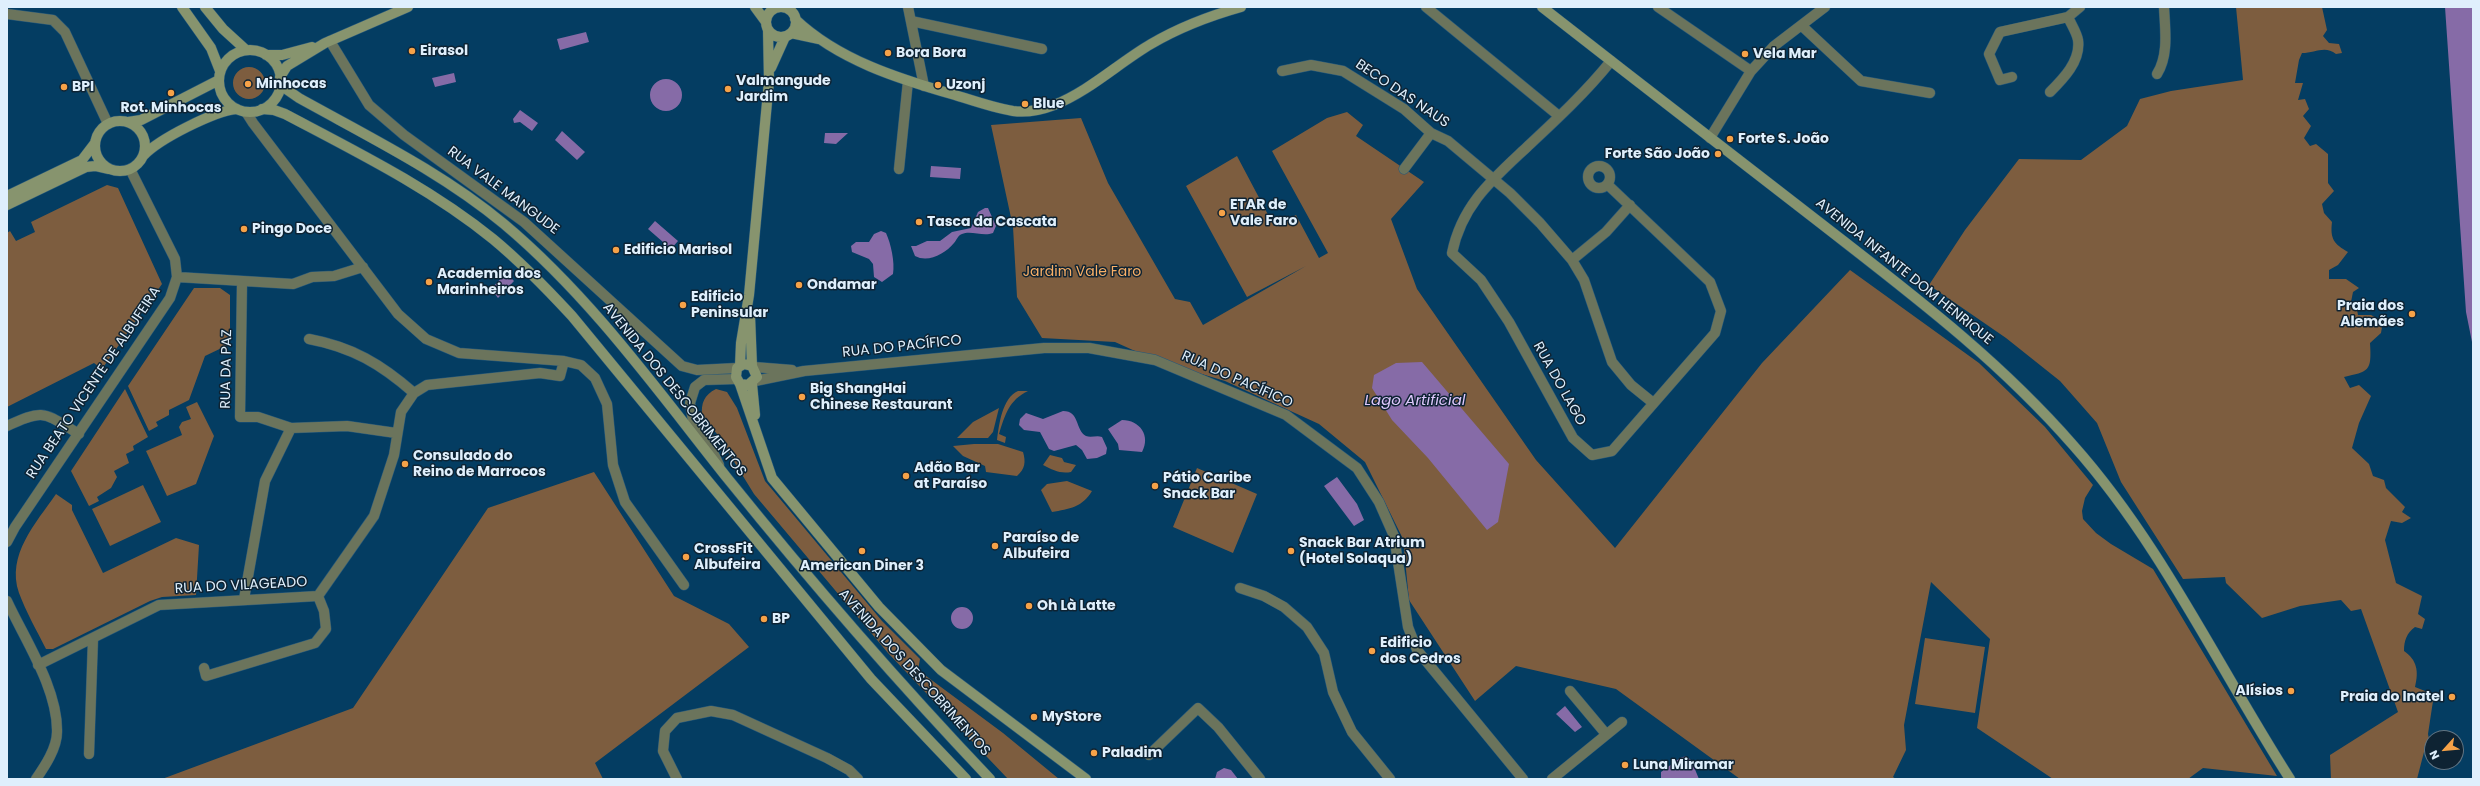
<!DOCTYPE html>
<html>
<head>
<meta charset="utf-8">
<style>
  body { margin:0 }
  #map { position:relative; width:2480px; height:786px; overflow:hidden; background:#043d62; font-family:Poppins,sans-serif }
  canvas { display:block }
  .frame { position:absolute; inset:0; border:8px solid #dfeffc; pointer-events:none }
  .north { position:absolute; left:2424px; top:730px; width:40px; height:40px; box-sizing:border-box; background:#0e2333; border:1px solid #627583; border-radius:50%; rotate:243deg; font-size:11px; font-weight:700; line-height:16px; text-align:center; color:#dfeffc }
  .north::after { content:''; display:block; margin:auto; width:14px; height:18px; background:#f6a248; clip-path:polygon(50% 0,100% 100%,50% 72%,0 100%) }
</style>
</head>
<body>
<div id="map">
<canvas width="2480" height="786"></canvas>
<div class="frame"></div>
<div class="north">N</div>
</div>
<script>
const g = document.querySelector('canvas').getContext('2d');
g.lineJoin = 'round';
function paint(path, color) { g.fillStyle = color; g.fill(path, 'evenodd'); }
function stroke(path, color, width, dash) { g.strokeStyle = color; g.lineWidth = width; g.lineCap = dash ? 'butt' : 'round'; g.setLineDash(dash || []); g.stroke(path); }
function label(font, color, halo, rows, align = 'center') {
  g.font = font + ' Poppins,sans-serif'; g.lineWidth = 3; g.setLineDash([]); g.textBaseline = 'middle'; g.strokeStyle = halo; g.fillStyle = color; for (const [text, x, y, turn = 0] of rows) {
    g.save(); g.translate(x, y); g.rotate((+turn || 0) * Math.PI / 180); g.textAlign = isNaN(turn) ? turn : align; if (halo) g.strokeText(text, 0, 0); g.fillText(text, 0, 0); g.restore();
  }
}
const green = new Path2D(`
  M 2236,7 L 2322,7 L 2327,30 L 2323,36 L 2329,43 L 2339,44 L 2342,53 L 2336,54 C 2325,45 2315,53 2302,53 L 2299,60 L 2295,83 L 2303,83 L 2298,100 L 2305,99 L 2309,109 L 2303,116 L 2311,126 L 2304,138 L 2310,146 L 2316,144 L 2328,154 L 2328,183 L 2334,191 L 2322,204 L 2324,213 L 2332,222 C 2330,239 2334,244 2348,252 L 2338,265 L 2329,270 L 2329,279 L 2346,279 L 2359,288 L 2353,292 L 2351,302 L 2356,304 L 2358,315 L 2371,315 L 2383,321 L 2381,333 L 2370,343 C 2372,373 2368,371 2344,377 L 2350,388 L 2359,385 L 2371,396 L 2359,423 L 2352,448 L 2369,464 L 2373,476 L 2384,480 L 2386,488 L 2405,507 L 2402,512 L 2411,518 L 2402,523 L 2391,521 L 2385,540 L 2396,583 L 2422,596 L 2418,614 L 2425,619 L 2422,629 L 2415,627 C 2407,633 2404,640 2404,651 C 2417,660 2419,671 2415,687 L 2430,693 L 2433,701 L 2428,734 L 2431,749 L 2424,752 L 2417,779 L 2331,779 L 2330,755 L 2398,712 L 2361,609 L 2351,611 L 2341,600 L 2300,606 L 2262,618 L 2226,583 L 2225,577 L 2183,579 L 2121,482 L 2097,423 L 2060,381 L 2006,338 L 1929,285 L 1965,230 L 2019,159 L 2081,160 L 2127,126 L 2140,99 L 2171,91 L 2243,80 Z
  M233 83a16 16 0 1 1 32 0a16 16 0 1 1-32 0Z
  M 1347,112 L 1363,125 L 1356,136 L 1424,182 L 1391,219 L 1417,289 L 1536,460 L 1615,548 L 1762,363 L 1850,270 L 1979,363 L 2045,427 L 2093,485 L 2085,498 L 2082,511 L 2083,519 L 2096,533 L 2111,544 L 2153,569 L 2277,776 L 2203,768 L 2188,779 L 2053,779 L 1977,728 L 1990,639 L 1931,582 L 1904,725 L 1906,750 L 1893,777 L 1896,779 L 1740,779 L 1616,689 L 1516,666 L 1475,701 L 1409,600 L 1403,539 L 1365,462 L 1319,424 L 1225,381 L 1155,360 L 1115,342 L 1042,338 L 1017,297 L 1013,227 L 991,125 L 1081,118 L 1108,183 L 1175,299 L 1190,302 L 1203,325 L 1306,266 L 1247,297 L 1186,186 L 1237,156 L 1274,226 L 1296,215 L 1319,258 L 1328,253 L 1272,151 L 1327,118 Z
  M 107,185 L 118,188 L 162,284 L 102,369 L 94,363 L 7,407 L 7,233 L 10,231 L 16,241 L 35,232 L 31,222 Z
  M 194,288 L 220,288 L 230,295 L 230,344 L 205,356 L 189,400 L 169,410 L 169,415 L 156,422 L 158,426 L 149,431 L 128,386 Z
  M 125,389 L 148,437 L 133,446 L 134,450 L 126,454 L 129,463 L 114,471 L 117,477 L 111,488 L 97,497 L 99,501 L 89,506 L 71,471 Z
  M 716,389 L 727,392 L 737,408 L 765,481 L 882,621 L 920,659 L 918,670 L 1003,733 L 1059,779 L 1008,779 L 888,653 L 754,494 L 717,434 L 702,416 C 701,403 704,395 716,389 Z
  M 1018,391 L 1028,391 C 1009,400 1005,415 999,434 L 1006,437 L 1005,443 L 997,440 C 999,425 1002,398 1018,391 Z
  M 197,402 L 214,436 L 196,484 L 167,496 L 146,451 L 182,435 L 179,427 L 182,422 L 191,419 L 186,407 Z
  M 999,408 L 993,432 L 988,438 L 957,438 L 973,422 Z
  M 974,444 L 998,444 L 1023,452 C 1026,462 1025,469 1017,476 L 986,472 L 985,466 L 963,456 L 953,446 Z
  M 1050,455 L 1062,458 L 1064,462 L 1076,465 L 1071,472 C 1060,474 1053,470 1043,465 Z
  M 1197,468 L 1257,494 L 1233,553 L 1173,527 Z
  M 594,472 L 674,596 L 729,624 L 749,647 L 595,763 L 603,779 L 162,779 L 353,708 L 488,508 Z
  M 1067,481 L 1092,491 C 1083,507 1069,509 1052,512 L 1041,490 L 1047,484 Z
  M 143,485 L 161,522 L 110,546 L 92,509 Z
  M 56,494 L 72,505 L 72,510 L 103,573 L 176,538 L 199,545 L 196,595 L 162,597 L 150,601 L 53,649 L 46,649 C 37,631 26,612 19,593 C 6,555 36,523 56,494 Z
  M 1925,638 L 1985,647 L 1975,713 L 1915,704 Z`);
const water = new Path2D(`
  M 2445,7 L 2473,7 L 2473,347 L 2466,312 Z
  M 586,32 L 589,42 L 560,50 L 557,39 Z
  M 454,73 L 456,82 L 435,87 L 432,78 Z
  M650 95a16 16 0 1 1 32 0a16 16 0 1 1-32 0Z
  M 520,110 L 538,123 L 532,131 L 520,122 L 514,123 L 513,119 Z
  M 562,131 L 585,152 L 577,160 L 555,140 Z
  M 825,133 L 848,133 L 836,144 L 824,143 Z
  M 931,166 L 961,168 L 960,179 L 930,177 Z
  M 985,208 L 988,208 L 996,226 L 993,233 C 983,237 971,230 962,234 C 957,236 957,240 954,243 C 945,254 928,263 915,256 L 911,246 L 916,246 L 927,241 L 940,241 L 952,232 L 971,228 L 978,212 Z
  M 655,221 L 678,241 L 671,249 L 648,229 Z
  M 881,231 L 886,233 C 891,244 895,262 893,274 L 882,282 L 874,277 L 873,264 L 869,259 L 852,252 L 851,246 L 856,242 L 869,242 L 874,234 Z
  M 506,273 L 514,281 L 498,298 L 491,289 Z
  M 1422,362 L 1509,464 L 1498,522 L 1487,530 L 1428,458 L 1392,420 L 1372,388 L 1374,375 L 1396,363 Z
  M 1063,411 C 1080,411 1075,430 1086,436 C 1091,438 1097,435 1102,437 L 1107,448 L 1106,454 L 1097,458 L 1087,459 L 1082,450 L 1076,445 L 1054,451 L 1049,449 L 1040,432 L 1024,430 L 1019,425 L 1020,419 L 1026,413 L 1043,419 Z
  M 1122,420 C 1140,420 1151,436 1142,452 L 1119,450 L 1118,444 L 1108,429 Z
  M 1337,477 L 1357,504 L 1364,520 L 1354,526 L 1324,486 Z
  M951 618a11 11 0 1 1 22 0a11 11 0 1 1-22 0Z
  M 1565,706 L 1582,727 L 1575,732 L 1556,714 Z
  M 1686,756 L 1691,760 L 1699,779 L 1661,779 L 1661,772 L 1680,758 Z
  M 1224,768 L 1231,770 L 1238,779 L 1215,779 L 1217,772 Z`);
const street = new Path2D(`
  M 908,7 L 924,86
  M 1426,7 L 1559,116
  M 1658,7 L 1751,71
  M 7,14 L 53,20 L 65,32 L 108,124
  M 911,21 L 1042,49
  M 1802,26 L 1861,81 L 1930,93
  M 330,41 L 369,105 L 404,135 L 524,222 L 682,366 L 697,370 L 737,368
  M 1282,71 L 1311,65 L 1343,71 L 1404,109 L 1431,133 L 1448,141 L 1510,193 L 1540,223 L 1572,260 L 1584,280 L 1612,362 L 1631,385 L 1652,402
  M 2157,74 C 2169,55 2165,29 2164,7
  M 2012,77 L 2000,80 L 1989,54 L 2000,32 L 2068,17 L 2080,7
  M 2050,92 C 2063,79 2081,61 2078,40 C 2077,33 2071,24 2068,17
  M 246,112 L 253,123 L 398,314 L 426,339 L 459,353 L 564,361 L 581,365 L 595,378 L 607,404 L 613,465 L 625,502 L 684,585
  M 1710,138 L 1751,71 L 1774,46 L 1825,7
  M1588 177a11 11 0 1 1 22 0a11 11 0 1 1-22 0Z
  M 899,169 L 908,81
  M 1404,169 L 1431,133
  M 1608,185 L 1710,282 L 1721,311 L 1715,333 L 1612,451 L 1592,455 L 1573,438 L 1509,322 L 1481,280 L 1452,253 C 1462,204 1493,179 1528,146 C 1557,119 1586,92 1611,61
  M 1572,260 L 1606,232 L 1630,205
  M 177,277 L 293,284 L 312,277 L 334,276 L 363,267
  M 242,283 L 240,417 L 258,417 L 291,428 L 347,426 L 396,433
  M 309,339 C 352,347 381,364 414,393
  M 754,367 L 792,370
  M 755,381 L 804,371 L 1044,348 L 1089,348 L 1155,360 L 1286,415 L 1357,468 L 1379,502 L 1394,536 L 1408,627 L 1417,650 L 1523,779
  M 7,426 C 45,408 44,413 79,434
  M 719,465 L 709,444 L 693,421 L 690,403 L 695,387 L 704,380 L 736,379
  M 7,542 L 15,527 L 170,298 L 177,277 L 175,259 L 130,169
  M 1240,588 L 1264,596 L 1284,607 L 1307,627 L 1324,653 L 1333,692 L 1352,732 L 1390,779
  M 244,599 L 265,481 L 291,428
  M 7,601 C 25,640 58,689 57,732 C 57,748 45,766 36,779
  M 38,665 L 159,605 L 318,596 L 374,516 L 394,455 L 401,412 L 414,393 L 427,385 L 540,373 L 560,376 L 564,361
  M 204,668 L 206,676 L 315,643 L 326,629 L 324,611 L 318,596
  M 1570,691 L 1606,734
  M 89,754 L 93,639
  M 1149,755 L 1198,708 L 1218,727 L 1260,779
  M 677,779 L 663,751 L 665,731 L 677,718 L 711,711 L 733,715 L 827,758 L 849,770 L 858,779
  M 1552,779 L 1622,722`);
const secondary = new Path2D(`
  M 182,7 L 211,48 L 220,71
  M 205,7 L 223,29 L 246,50
  M 755,7 L 766,22
  M 1542,7 C 1634,79 1726,150 1819,222 C 1910,293 1996,357 2073,445 C 2162,545 2218,667 2290,779
  M766 22a15 15 0 1 1 30 0a15 15 0 1 1-30 0Z
  M 795,19 C 838,60 899,79 955,95 C 974,101 994,108 1013,111 C 1028,113 1041,110 1054,105 C 1088,92 1120,62 1151,44 C 1180,27 1209,16 1241,7
  M 791,33 L 819,39
  M219 81a31 31 0 1 1 62 0a31 31 0 1 1-62 0Z
  M 266,55 L 282,55 L 312,47
  M 771,68 L 785,37
  M 280,77 L 287,66 L 325,43 L 408,7
  M 280,83 L 286,89 L 299,98 C 369,137 443,173 504,224 C 591,297 658,391 728,479 C 811,582 899,683 990,779
  M 262,109 L 274,110 L 285,114 C 357,152 430,188 493,239 C 522,263 547,289 572,316 L 871,679 L 966,779
  M95 146a25 25 0 1 1 50 0a25 25 0 1 1-50 0Z
  M 128,122 L 141,120 L 219,80
  M 143,156 C 159,139 214,111 237,109
  M 7,196 L 82,160 L 95,143
  M 7,205 L 86,167 L 95,166 L 108,169
  M 750,315 L 752,366 L 757,377 L 748,385 L 740,384 L 736,377 L 737,368 L 744,364 L 752,366
  M 740,366 L 741,343 L 749,295 L 769,81 L 768,30
  M 740,384 L 772,478 L 879,607 L 941,670 L 1086,779
  M 752,384 L 755,415`);
const markers = [
  [412,51,4,"#f6a248"],
  [888,53,4,"#f6a248"],
  [1745,54,4,"#f6a248"],
  [248,84,4,"#f6a248"],
  [938,85,4,"#f6a248"],
  [64,87,4,"#f6a248"],
  [728,89,4,"#f6a248"],
  [171,93,4,"#f6a248"],
  [1025,104,4,"#f6a248"],
  [1730,139,4,"#f6a248"],
  [1718,154,4,"#f6a248"],
  [1222,213,4,"#f6a248"],
  [919,222,4,"#f6a248"],
  [244,229,4,"#f6a248"],
  [616,250,4,"#f6a248"],
  [429,282,4,"#f6a248"],
  [799,285,4,"#f6a248"],
  [683,305,4,"#f6a248"],
  [2412,314,4,"#f6a248"],
  [802,397,4,"#f6a248"],
  [405,464,4,"#f6a248"],
  [906,476,4,"#f6a248"],
  [1155,486,4,"#f6a248"],
  [995,546,4,"#f6a248"],
  [862,551,4,"#f6a248"],
  [1291,551,4,"#f6a248"],
  [686,557,4,"#f6a248"],
  [1029,606,4,"#f6a248"],
  [764,619,4,"#f6a248"],
  [1372,651,4,"#f6a248"],
  [2291,691,4,"#f6a248"],
  [2452,697,4,"#f6a248"],
  [1034,717,4,"#f6a248"],
  [1094,753,4,"#f6a248"],
  [1625,765,4,"#f6a248"]
];
const poiNames = [
  ["Eirasol",420,51],
  ["Bora Bora",896,53],
  ["Vela Mar",1753,54],
  ["Valmangude",736,81],
  ["Jardim",736,97],
  ["Minhocas",256,84],
  ["Uzonj",946,85],
  ["BPI",72,87],
  ["Blue",1033,104],
  ["Rot. Minhocas",171,108,"center"],
  ["Forte S. João",1738,139],
  ["Forte São João",1710,154,"right"],
  ["ETAR de",1230,205],
  ["Vale Faro",1230,221],
  ["Tasca da Cascata",927,222],
  ["Pingo Doce",252,229],
  ["Edificio Marisol",624,250],
  ["Academia dos",437,274],
  ["Marinheiros",437,290],
  ["Ondamar",807,285],
  ["Edificio",691,297],
  ["Peninsular",691,313],
  ["Praia dos",2404,306,"right"],
  ["Alemães",2404,322,"right"],
  ["Big ShangHai",810,389],
  ["Chinese Restaurant",810,405],
  ["Consulado do",413,456],
  ["Reino de Marrocos",413,472],
  ["Adão Bar",914,468],
  ["at Paraíso",914,484],
  ["Pátio Caribe",1163,478],
  ["Snack Bar",1163,494],
  ["Paraíso de",1003,538],
  ["Albufeira",1003,554],
  ["Snack Bar Atrium",1299,543],
  ["(Hotel Solaqua)",1299,559],
  ["CrossFit",694,549],
  ["Albufeira",694,565],
  ["American Diner 3",862,566,"center"],
  ["Oh Là Latte",1037,606],
  ["BP",772,619],
  ["Edificio",1380,643],
  ["dos Cedros",1380,659],
  ["Alísios",2283,691,"right"],
  ["Praia do Inatel",2444,697,"right"],
  ["MyStore",1042,717],
  ["Paladim",1102,753],
  ["Luna Miramar",1633,765]
];
const streetNames = [
  ["BECO DAS NAUS",1402,94,34],
  ["RUA VALE MANGUDE",503,191,37],
  ["AVENIDA INFANTE DOM HENRIQUE",1904,272,39],
  ["RUA DO PACÍFICO",902,347,-6],
  ["RUA DA PAZ",227,369,-89],
  ["RUA DO PACÍFICO",1237,380,24],
  ["RUA BEATO VICENTE DE ALBUFEIRA",94,383,-56],
  ["RUA DO LAGO",1559,384,61],
  ["AVENIDA DOS DESCOBRIMENTOS",674,390,51],
  ["RUA DO VILAGEADO",241,586,-3],
  ["AVENIDA DOS DESCOBRIMENTOS",914,673,48]
];
const parkNames = [
  ["Jardim Vale Faro",1082,272]
];
const waterNames = [
  ["Lago Artificial",1415,401]
];
paint(green, '#7d5d3f');
paint(water, '#866ba7');
stroke(street, '#27597b', 11);
stroke(secondary, '#27597b', 11);
stroke(street, '#6b745c', 10);
stroke(secondary, '#87946e', 10);
for (const [x, y, r, color] of markers) { const dot = new Path2D(); dot.arc(x, y, r, 0, 2 * Math.PI); g.fillStyle = color; g.fill(dot); stroke(dot, '#0e2333', 1.5); }
label('bold 14px', '#dfeffc', '#0e2333', poiNames, 'left');
label('14px', '#dfeffc', '#0e2333', streetNames);
label('14px', '#fab067', '#0e2333', parkNames);
label('italic 15px', '#dfc9fd', '#0e2333', waterNames);
</script>
</body>
</html>
